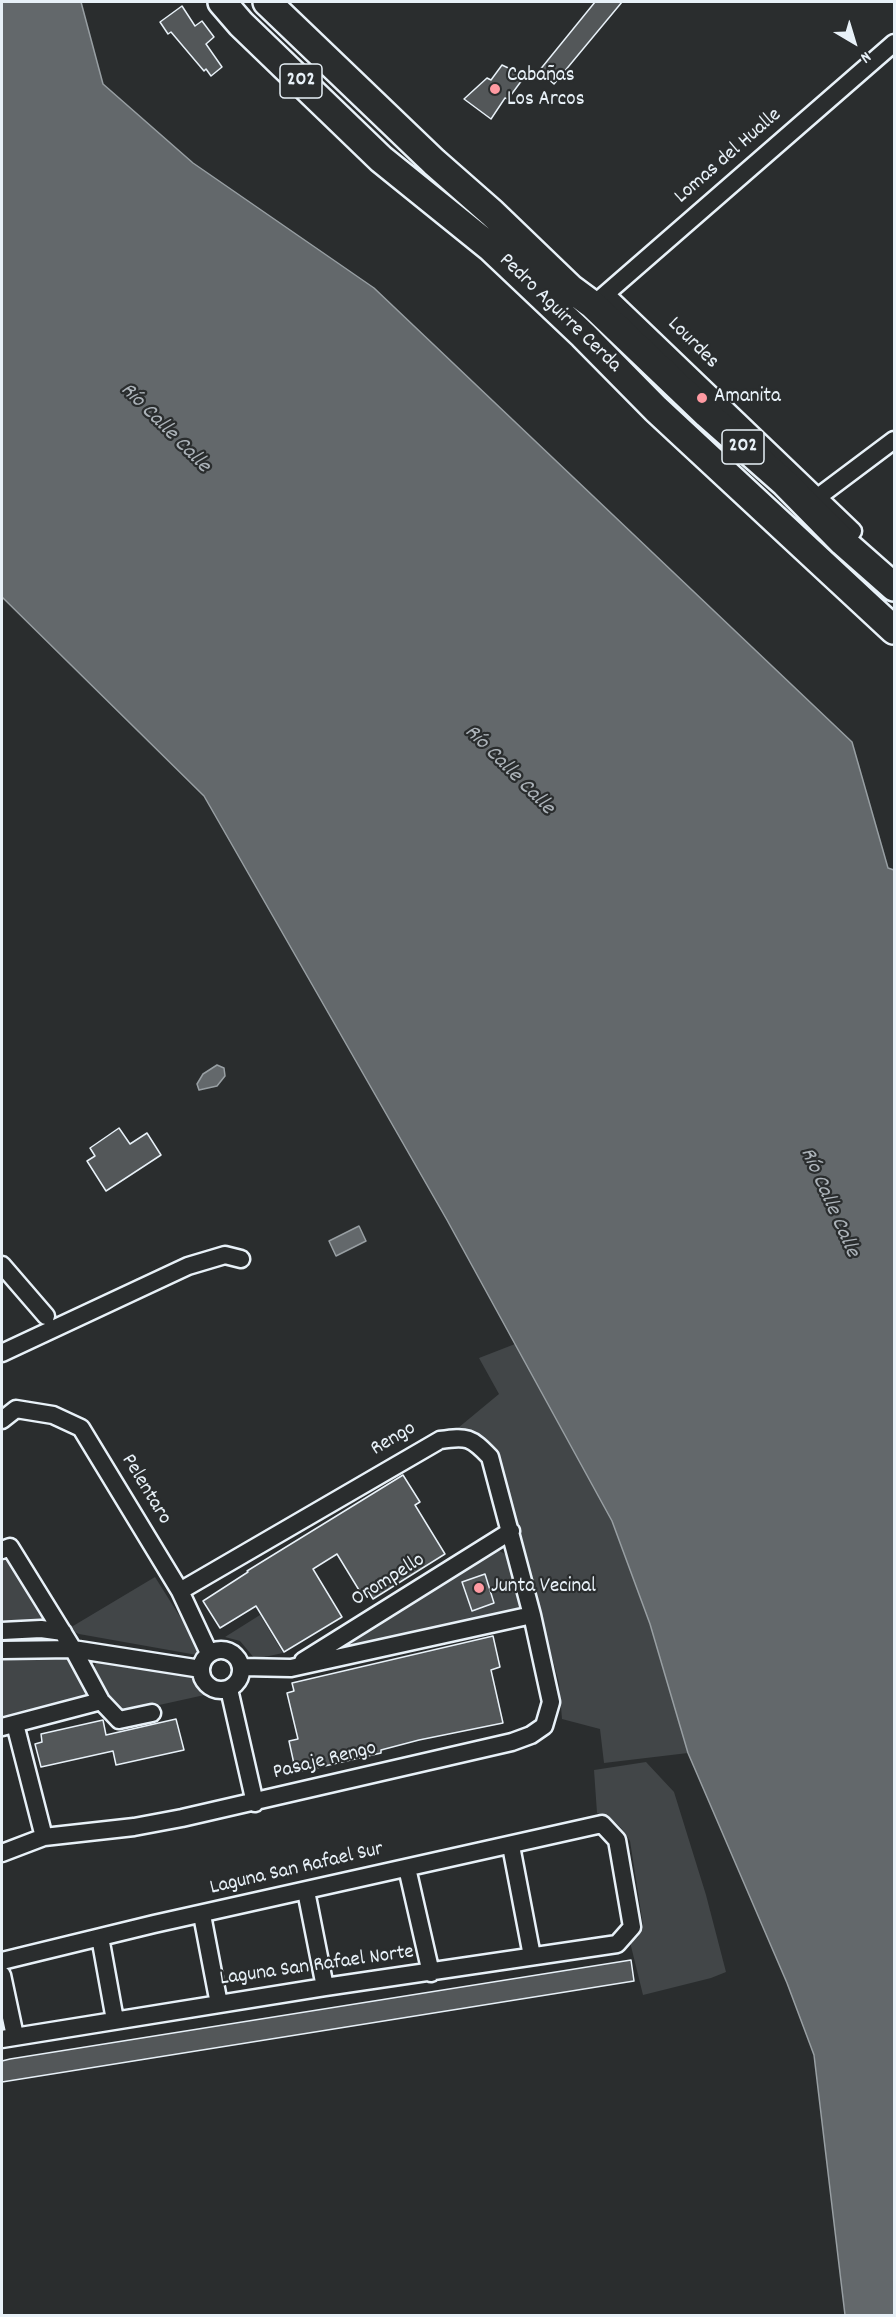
<!DOCTYPE html>
<html>
<head>
<meta charset="utf-8">
<style>
  body { margin:0 }
  #map { position:relative; width:896px; height:2317px; overflow:hidden; background:#2a2d2e; font-family:Dekko,sans-serif }
  canvas { display:block }
  .frame { position:absolute; inset:0; border:3px solid #e8f1f8; pointer-events:none }
  .north { position:absolute; left:824px; top:12px; width:60px; height:60px; -webkit-text-stroke:4px #2a2d2e; paint-order:stroke; rotate:142deg; font-size:16px; font-weight:700; line-height:24px; text-align:center; color:#e8f1f8 }
  .north::after { content:''; display:block; margin:auto; width:21px; height:27px; background:#e8f1f8; clip-path:polygon(50% 0,100% 100%,50% 72%,0 100%) }
</style>
</head>
<body>
<div id="map">
<canvas width="896" height="2317"></canvas>
<div class="frame"></div>
<div class="north">N</div>
</div>
<script>
const g = document.querySelector('canvas').getContext('2d');
g.lineJoin = 'round';
function paint(path, color) { g.fillStyle = color; g.fill(path, 'evenodd'); }
function stroke(path, color, width, dash) { g.strokeStyle = color; g.lineWidth = width; g.lineCap = dash ? 'butt' : 'round'; g.setLineDash(dash || []); g.stroke(path); }
function label(font, color, halo, rows, align = 'center') {
  g.font = font + ' Dekko,sans-serif'; g.lineWidth = 4.5; g.setLineDash([]); g.textBaseline = 'middle'; g.strokeStyle = halo; g.fillStyle = color; for (const [text, x, y, turn = 0] of rows) {
    g.save(); g.translate(x, y); g.rotate((+turn || 0) * Math.PI / 180); g.textAlign = isNaN(turn) ? turn : align; if (halo) g.strokeText(text, 0, 0); g.fillText(text, 0, 0); g.restore();
  }
}
const green = new Path2D(`
  M 515,1344 L 612,1521 L 650,1624 L 688,1753 L 604,1763 L 600,1729 L 562,1719 L 559,1683 L 497,1451 L 484,1438 L 458,1428 L 499,1394 L 479,1358 Z
  M 494,1548 L 505,1554 L 521,1605 L 517,1613 L 350,1650 L 346,1645 L 347,1640 Z
  M 8,1557 L 50,1626 L 2,1628 L 2,1561 Z
  M 155,1577 L 199,1647 L 200,1651 L 197,1655 L 79,1634 L 68,1629 Z
  M 260,1615 L 283,1653 L 255,1659 L 240,1641 L 225,1637 Z
  M 2,1636 L 51,1636 L 51,1643 L 2,1643 Z
  M 68,1655 L 92,1698 L 2,1720 L 2,1656 Z
  M 97,1658 L 195,1677 L 209,1694 L 123,1713 L 116,1712 L 103,1691 L 94,1669 Z
  M 646,1762 L 674,1792 L 706,1895 L 726,1972 L 711,1978 L 643,1995 L 630,1942 L 638,1937 L 643,1925 L 630,1841 C 621,1825 613,1819 597,1813 L 594,1770 Z`);
const water = new Path2D(`
  M 2,2 L 81,2 L 103,84 L 193,163 L 374,288 L 852,742 L 888,868 L 894,870 L 894,2315 L 845,2315 L 814,2055 L 787,1983 L 688,1753 L 650,1624 L 612,1521 L 447,1220 L 204,796 L 2,597 Z
  M 217,1065 L 224,1068 L 225,1076 L 217,1086 L 199,1090 L 197,1084 L 203,1074 Z
  M 359,1226 L 366,1241 L 336,1256 L 329,1241 Z`);
const building = new Path2D(`
  M 595,2 L 622,2 L 554,84 L 539,71 Z
  M 182,6 L 195,26 L 202,21 L 214,37 L 206,44 L 222,67 L 211,76 L 206,69 L 204,71 L 171,32 L 168,34 L 160,22 Z
  M 502,65 L 525,76 L 508,99 L 505,98 L 491,119 L 464,99 L 487,78 L 491,80 Z
  M 119,1128 L 130,1144 L 147,1133 L 161,1155 L 106,1191 L 87,1161 L 95,1156 L 90,1148 Z
  M 403,1475 L 420,1502 L 415,1505 L 445,1554 L 373,1599 L 368,1591 L 362,1595 L 337,1554 L 313,1569 L 342,1617 L 284,1652 L 256,1606 L 220,1628 L 203,1601 L 248,1572 L 247,1571 Z
  M 485,1574 L 494,1603 L 472,1611 L 462,1582 Z
  M 493,1636 L 500,1667 L 491,1670 L 503,1723 L 419,1740 L 381,1750 L 381,1753 L 303,1771 L 301,1763 L 294,1764 L 289,1741 L 298,1739 L 287,1693 L 294,1691 L 292,1683 Z
  M 176,1719 L 184,1750 L 116,1765 L 113,1751 L 41,1767 L 35,1744 L 42,1742 L 41,1734 L 103,1720 L 106,1735 Z
  M 631,1960 L 634,1981 L 2,2082 L 2,2061 L 10,2059 Z`);
const minor = new Path2D(`
  M 611,299 L 853,531 L 843,542
  M 593,305 L 894,43
  M 818,497 L 894,440
  M 2,1265 L 46,1316
  M 2,1353 L 188,1266 L 225,1255 L 241,1259
  M 2,1420 L 16,1409 L 53,1415 L 81,1428 L 180,1591 L 209,1653
  M 2,1550 L 10,1547 L 73,1649 L 101,1701 L 119,1720 L 152,1713
  M 2,1631 L 41,1629 L 63,1632
  M201 1670a20 20 0 1 1 40 0a20 20 0 1 1-40 0Z
  M 2,1650 L 73,1649 L 201,1669
  M 303,1661 L 511,1531
  M 242,1667 L 291,1668 L 532,1615
  M 229,1689 L 255,1803
  M 15,1724 L 44,1837
  M 2,1727 L 101,1701
  M 511,1846 L 532,1956
  M 2,1853 L 44,1837 L 134,1827 L 182,1818 L 512,1742 L 531,1735 L 544,1726 L 551,1702 L 532,1615 L 490,1457 C 471,1437 467,1436 440,1440 L 180,1591
  M 407,1868 L 431,1973
  M 306,1891 L 325,1987
  M 202,1915 L 219,2004
  M 100,1937 L 115,2020
  M 2,1961 L 154,1924 L 602,1824 L 617,1840 L 632,1927 L 617,1944 L 325,1987 L 2,2039
  M 2,1975 L 15,2036`);
const trunk = new Path2D(`
  M 222,2 L 241,24 L 381,159 L 490,247 L 583,335 L 656,409 L 894,630
  M 267,2 L 434,162 L 492,213 L 570,288 L 593,305 L 707,414 L 785,483 L 843,542 L 894,587`);
const markers = [
  [495,89,6,"#ff9aa2"],
  [702,398,6,"#ff9aa2"],
  [479,1588,6,"#ff9aa2"]
];
const shields = [
  [301,81,42],
  [743,447,42]
];
const shieldNames = [
  ["202",301,81],
  ["202",743,447]
];
const poiNames = [
  ["Cabañas",507,77],
  ["Los Arcos",507,101],
  ["Amanita",714,398],
  ["Junta Vecinal",491,1588]
];
const streetNames = [
  ["Lomas del Hualle",729,157,-41],
  ["Pedro Aguirre Cerda",559,314,44],
  ["Lourdes",692,344,45],
  ["Rengo",394,1440,-30],
  ["Pelentaro",145,1490,59],
  ["Orompello",389,1581,-32],
  ["Pasaje Rengo",325,1762,-14],
  ["Laguna San Rafael Sur",297,1870,-13],
  ["Laguna San Rafael Norte",317,1967,-8]
];
const waterNames = [
  ["Río Calle Calle",164,429,45],
  ["Río Calle Calle",508,771,45],
  ["Río Calle Calle",828,1203,66]
];
paint(green, '#424648');
paint(water, '#63686b');
stroke(water, '#989fa3', 1.5);
paint(building, '#535759');
stroke(building, '#e8f1f8', 1.5);
stroke(minor, '#e8f1f8', 21);
stroke(trunk, '#e8f1f8', 32);
stroke(minor, '#2a2d2e', 16);
stroke(trunk, '#2a2d2e', 27);
for (const [x, y, r, color] of markers) { const dot = new Path2D(); dot.arc(x, y, r, 0, 2 * Math.PI); g.fillStyle = color; g.fill(dot); stroke(dot, '#2a2d2e', 2); }
for (const [x, y, w] of shields) { const box = new Path2D(); box.roundRect(x - w / 2, y - 17, w, 34, 4.5); g.fillStyle = '#2a2d2e'; g.fill(box); stroke(box, '#e8f1f8', 1.5); }
label('bold 20px', '#e8f1f8', null, shieldNames);
label('21px', '#e8f1f8', '#2a2d2e', poiNames, 'left');
label('21px', '#e8f1f8', '#2a2d2e', streetNames);
label('italic 22px', '#acb3b9', '#2a2d2e', waterNames);
</script>
</body>
</html>
